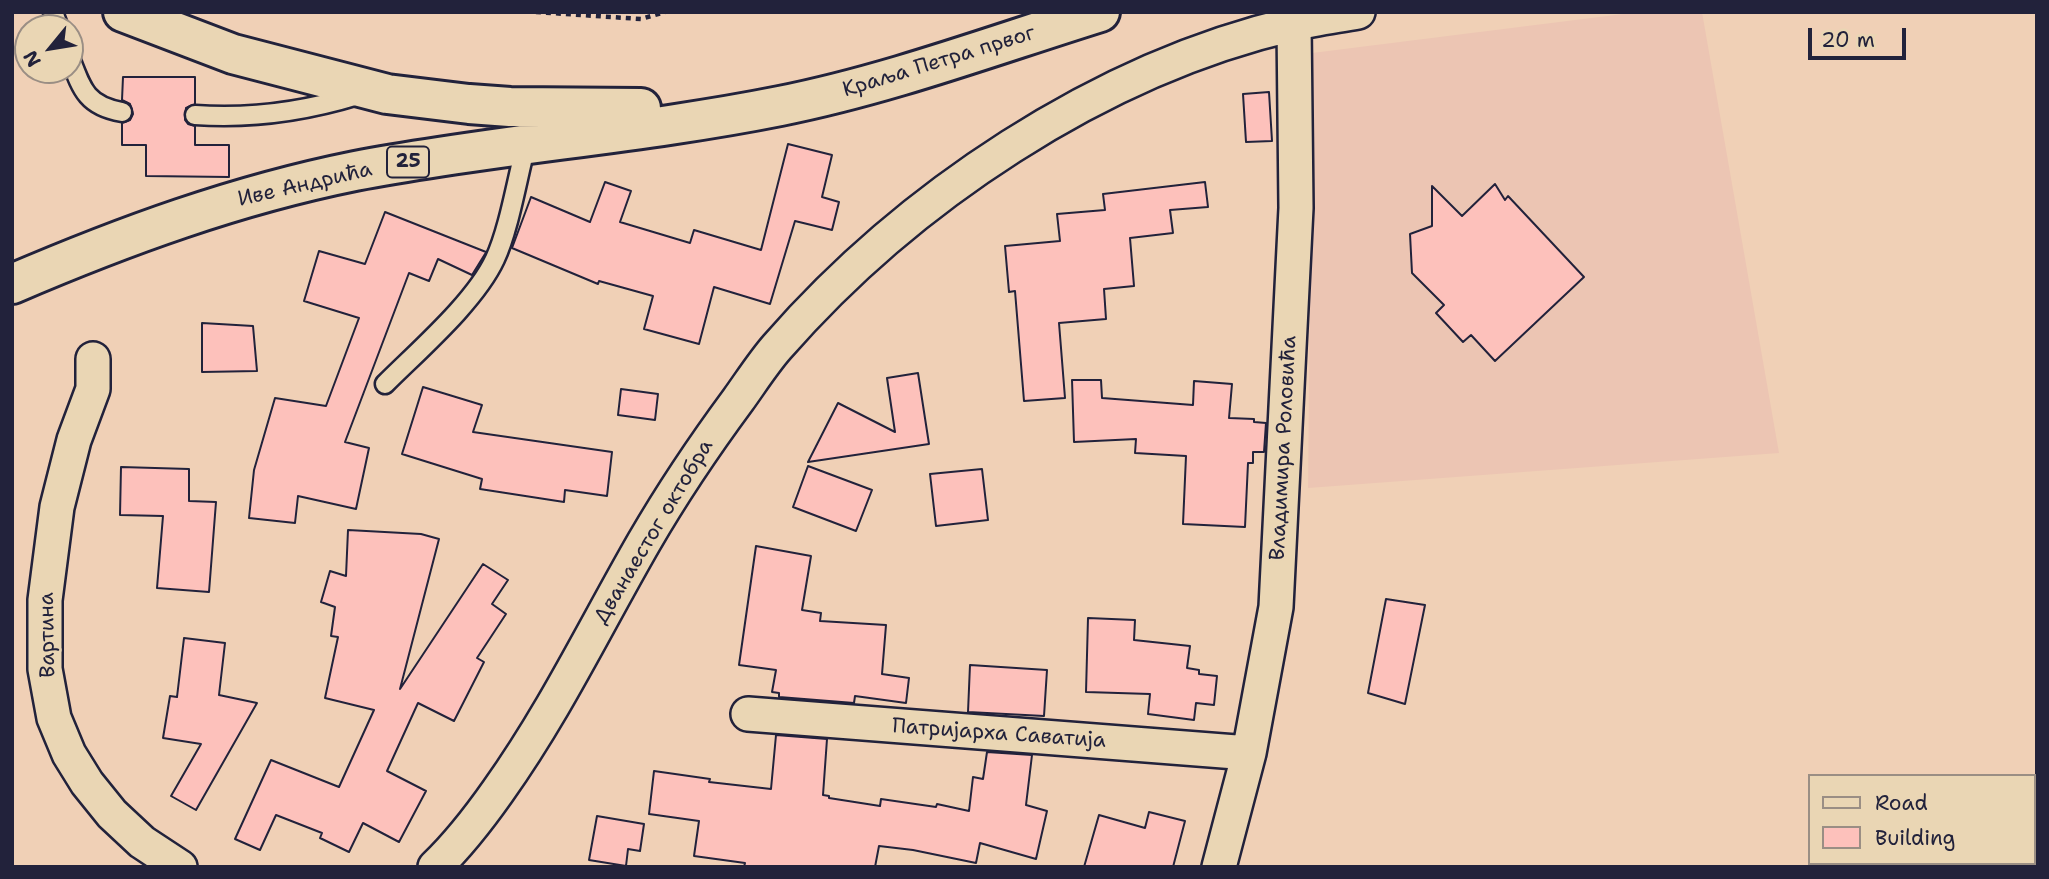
<!DOCTYPE html>
<html>
<head>
<meta charset="utf-8">
<style>
  body { margin:0 }
  #map { position:relative; width:2049px; height:879px; overflow:hidden; background:#f0d0b6; font-family:"Shantell Sans",sans-serif }
  canvas { display:block }
  .frame { position:absolute; inset:0; border:14px solid #22223b; pointer-events:none }
  .legend { position:absolute; left:1808px; top:774px; width:228px; height:91px; box-sizing:border-box; background:#ead6b4; border:2px solid #9a8e84; margin:0; padding:9px 12px; list-style:none; font-size:21px; color:#22223b }
  .legend li { display:flex; align-items:center; gap:14px; height:35px }
  .legend b { width:35px; border:2px solid #9a8e84 }
  .north { position:absolute; left:14px; top:14px; width:70px; height:70px; box-sizing:border-box; background:#ead6b4; border:2px solid #9a8e84; border-radius:50%; rotate:240deg; font-size:19px; font-weight:700; line-height:28px; text-align:center; color:#22223b }
  .north::after { content:''; display:block; margin:auto; width:24px; height:32px; background:#22223b; clip-path:polygon(50% 0,100% 100%,50% 72%,0 100%) }
  .scale { position:absolute; left:1808px; top:28px; width:98px; height:32px; box-sizing:border-box; border:4px solid #22223b; border-top:0; padding-left:9px; font-size:21px; line-height:24px; white-space:nowrap; color:#22223b; -webkit-text-stroke:5px #ead6b4; paint-order:stroke }
</style>
</head>
<body>
<div id="map">
<canvas width="2049" height="879"></canvas>
<div class="frame"></div>
<ul class="legend">
<li><b style="height:9px;background:#ead6b4"></b>Road</li>
<li><b style="height:19px;background:#fdc1bb"></b>Building</li>
</ul>
<div class="north">N</div>
<div class="scale">20 m</div>
</div>
<script>
const g = document.querySelector('canvas').getContext('2d');
g.lineJoin = 'round';
function paint(path, color) { g.fillStyle = color; g.fill(path, 'evenodd'); }
function stroke(path, color, width, dash) { g.strokeStyle = color; g.lineWidth = width; g.lineCap = dash ? 'butt' : 'round'; g.setLineDash(dash || []); g.stroke(path); }
function label(font, color, halo, rows, align = 'center') {
  g.font = font + ' "Shantell Sans",sans-serif'; g.lineWidth = 5; g.setLineDash([]); g.textBaseline = 'middle'; g.strokeStyle = halo; g.fillStyle = color; for (const [text, x, y, turn = 0] of rows) {
    g.save(); g.translate(x, y); g.rotate((+turn || 0) * Math.PI / 180); g.textAlign = isNaN(turn) ? turn : align; if (halo) g.strokeText(text, 0, 0); g.fillText(text, 0, 0); g.restore();
  }
}
const built = new Path2D(`
  M 1639,12 L 1702,12 L 1779,453 L 1308,488 L 1312,53 Z`);
const building = new Path2D(`
  M 123,77 L 195,77 L 195,104 L 186,108 L 185,120 L 188,124 L 195,126 L 195,145 L 229,145 L 229,177 L 146,176 L 146,145 L 122,145 L 122,123 L 130,120 L 133,114 L 130,104 L 122,100 Z
  M 1269,92 L 1272,141 L 1246,142 L 1243,94 Z
  M 788,144 L 832,155 L 822,197 L 839,202 L 832,230 L 795,221 L 770,304 L 714,287 L 699,344 L 644,329 L 653,296 L 599,281 L 598,284 L 512,248 L 531,197 L 590,222 L 605,182 L 631,191 L 620,222 L 690,243 L 694,230 L 761,250 Z
  M 1205,182 L 1208,207 L 1170,210 L 1173,233 L 1130,238 L 1134,286 L 1104,289 L 1106,319 L 1059,323 L 1065,398 L 1024,401 L 1015,291 L 1009,292 L 1005,246 L 1060,241 L 1057,214 L 1105,210 L 1103,194 Z
  M 1495,184 L 1505,200 L 1508,196 L 1584,277 L 1495,361 L 1471,335 L 1463,342 L 1436,313 L 1444,305 L 1412,273 L 1410,234 L 1432,226 L 1432,186 L 1462,216 Z
  M 385,212 L 486,252 L 485,254 L 472,275 L 438,259 L 429,281 L 409,273 L 345,442 L 369,448 L 356,509 L 298,496 L 295,523 L 249,518 L 254,470 L 275,398 L 326,406 L 359,318 L 304,301 L 319,251 L 365,264 Z
  M 202,323 L 253,326 L 257,371 L 202,372 Z
  M 918,373 L 929,444 L 808,462 L 838,403 L 895,432 L 887,378 Z
  M 1072,380 L 1101,380 L 1102,398 L 1193,405 L 1194,381 L 1232,384 L 1229,418 L 1254,419 L 1254,422 L 1266,423 L 1264,452 L 1253,452 L 1253,463 L 1248,463 L 1245,527 L 1183,524 L 1186,456 L 1135,453 L 1136,439 L 1074,442 Z
  M 423,387 L 482,405 L 473,432 L 612,452 L 607,496 L 565,490 L 564,502 L 480,489 L 482,479 L 402,454 Z
  M 621,389 L 658,394 L 655,420 L 618,415 Z
  M 808,466 L 872,490 L 856,531 L 793,507 Z
  M 121,467 L 189,469 L 189,501 L 216,502 L 209,592 L 157,588 L 163,516 L 120,515 Z
  M 982,469 L 988,520 L 936,526 L 930,474 Z
  M 348,530 L 421,534 L 439,539 L 400,689 L 483,564 L 508,580 L 492,604 L 506,614 L 477,658 L 484,662 L 454,721 L 418,703 L 387,771 L 426,791 L 399,842 L 363,823 L 349,852 L 320,838 L 322,833 L 276,815 L 260,850 L 235,839 L 271,760 L 339,787 L 374,710 L 325,698 L 338,637 L 331,636 L 335,607 L 321,602 L 330,571 L 346,576 Z
  M 756,546 L 811,556 L 802,610 L 821,613 L 820,621 L 886,625 L 882,674 L 909,678 L 906,703 L 855,696 L 854,703 L 779,697 L 779,693 L 772,692 L 776,670 L 739,665 Z
  M 1386,599 L 1425,605 L 1405,704 L 1368,693 Z
  M 1088,618 L 1135,620 L 1134,640 L 1190,646 L 1187,668 L 1199,670 L 1199,674 L 1217,676 L 1214,705 L 1196,703 L 1194,720 L 1148,714 L 1150,694 L 1086,692 Z
  M 184,638 L 225,643 L 219,695 L 257,703 L 196,810 L 171,796 L 201,744 L 163,738 L 170,696 L 177,697 Z
  M 970,665 L 1047,670 L 1044,716 L 968,712 Z
  M 776,735 L 827,739 L 823,795 L 829,796 L 829,798 L 880,806 L 881,799 L 936,807 L 937,804 L 969,811 L 973,777 L 983,779 L 987,752 L 1032,755 L 1026,805 L 1047,811 L 1036,859 L 980,843 L 976,863 L 913,850 L 879,846 L 875,867 L 744,867 L 745,863 L 694,856 L 699,821 L 649,814 L 654,771 L 710,779 L 709,782 L 771,789 Z
  M 1149,812 L 1185,821 L 1173,867 L 1084,867 L 1099,815 L 1145,828 Z
  M 597,816 L 644,824 L 640,851 L 628,849 L 626,866 L 589,860 Z`);
const path = new Path2D(`
  M 536,12 L 641,19 L 665,12`);
const lane = new Path2D(`
  M 53,12 L 59,28
  M 70,58 C 82,90 87,106 122,112
  M 195,115 C 250,119 306,111 358,95
  M 385,384 C 419,350 475,302 495,259 C 509,229 517,179 526,145`);
const street = new Path2D(`
  M 93,359 L 93,389 L 74,440 L 57,507 L 45,600 L 45,669 L 54,718 L 69,754 L 87,783 L 112,814 L 142,842 L 180,867
  M 748,714 L 1249,753
  M 435,867 C 459,844 479,818 498,791 C 555,711 595,627 644,542 C 673,492 704,446 738,400 C 751,382 763,363 777,347 C 907,198 1099,69 1293,24 C 1314,19 1336,16 1358,12
  M 1219,867 L 1249,753 L 1276,607 L 1296,208 L 1294,24`);
const primary = new Path2D(`
  M 123,12 L 233,54 L 387,94 L 469,104 L 510,107 L 641,108
  M 12,284 C 124,236 236,195 355,171 C 496,144 640,134 780,106 C 890,84 994,45 1100,12`);
const shields = [
  [408,162,42]
];
const shieldNames = [
  ["25",408,162]
];
const streetNames = [
  ["Краља Петра првог",939,62,-17],
  ["Иве Андрића",305,185,-13],
  ["Владимира Роловића",1284,448,-87],
  ["Дванаестог октобра",654,532,-59],
  ["Вартина",48,635,-91],
  ["Патријарха Саватија",999,734,4]
];
paint(built, '#ecc5b3');
paint(building, '#fdc1bb');
stroke(building, '#22223b', 2);
stroke(lane, '#22223b', 23);
stroke(street, '#22223b', 38);
stroke(primary, '#22223b', 44);
stroke(path, '#22223b', 4.5, [5, 5]);
stroke(lane, '#ead6b4', 18);
stroke(street, '#ead6b4', 33);
stroke(primary, '#ead6b4', 38);
for (const [x, y, w] of shields) { const box = new Path2D(); box.roundRect(x - w / 2, y - 15.5, w, 31, 5); g.fillStyle = '#ead6b4'; g.fill(box); stroke(box, '#22223b', 2); }
label('bold 19px', '#22223b', null, shieldNames);
label('21px', '#22223b', '#ead6b4', streetNames);
</script>
</body>
</html>
